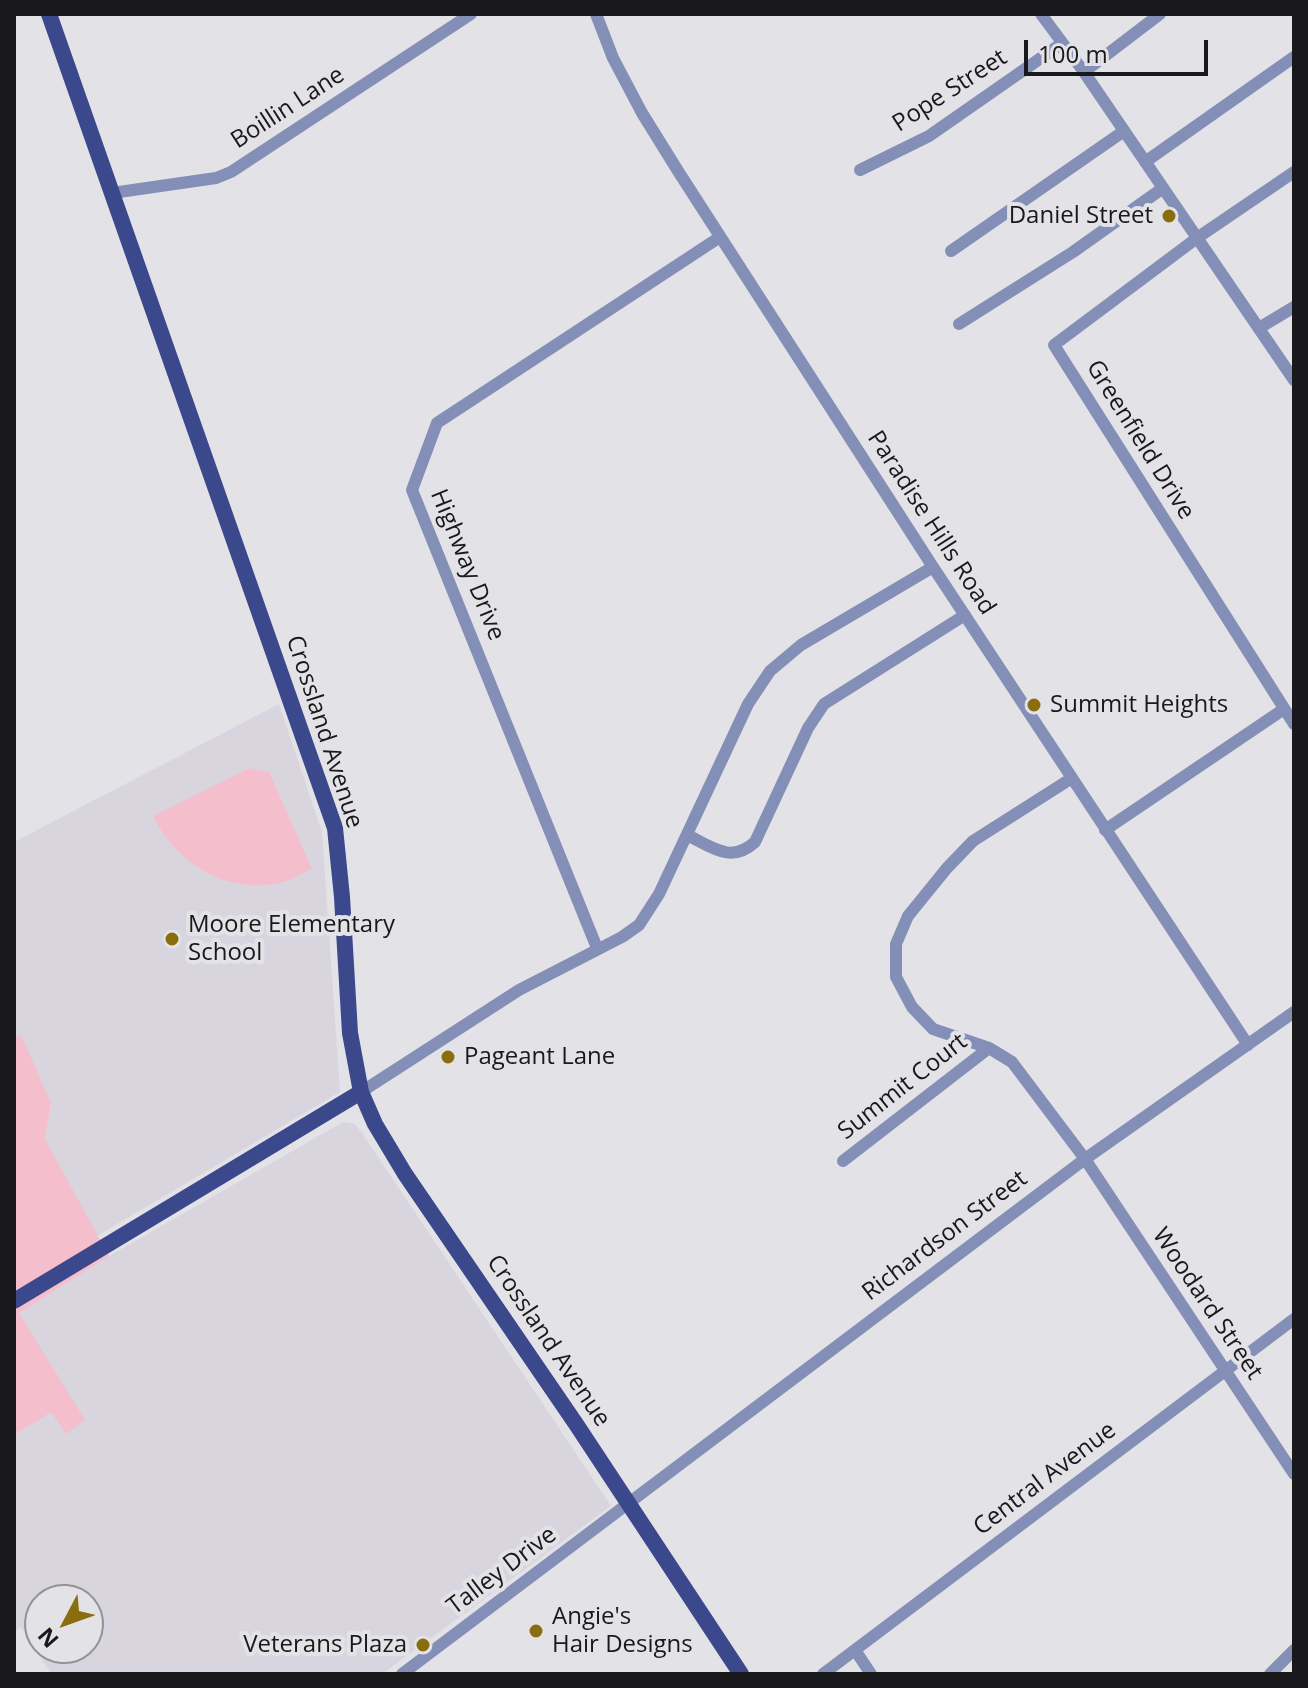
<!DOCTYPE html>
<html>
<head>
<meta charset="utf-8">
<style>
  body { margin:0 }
  #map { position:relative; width:1308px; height:1688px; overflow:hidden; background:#e3e2e6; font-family:"Open Sans",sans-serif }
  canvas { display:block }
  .frame { position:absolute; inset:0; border:16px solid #19181a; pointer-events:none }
  .north { position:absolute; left:24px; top:1584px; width:80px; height:80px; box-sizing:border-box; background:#e3e2e6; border:2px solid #929194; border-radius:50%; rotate:229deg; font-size:22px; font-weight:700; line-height:32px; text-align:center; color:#19181a }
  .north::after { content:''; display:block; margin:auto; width:28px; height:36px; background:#8a6d0e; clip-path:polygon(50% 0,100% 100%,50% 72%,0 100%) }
  .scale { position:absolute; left:1024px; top:40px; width:184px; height:36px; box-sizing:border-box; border:4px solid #19181a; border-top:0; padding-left:10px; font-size:24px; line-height:28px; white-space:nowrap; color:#19181a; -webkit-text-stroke:6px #e3e2e6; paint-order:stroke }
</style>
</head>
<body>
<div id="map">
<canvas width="1308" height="1688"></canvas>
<div class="frame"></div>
<div class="north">N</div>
<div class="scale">100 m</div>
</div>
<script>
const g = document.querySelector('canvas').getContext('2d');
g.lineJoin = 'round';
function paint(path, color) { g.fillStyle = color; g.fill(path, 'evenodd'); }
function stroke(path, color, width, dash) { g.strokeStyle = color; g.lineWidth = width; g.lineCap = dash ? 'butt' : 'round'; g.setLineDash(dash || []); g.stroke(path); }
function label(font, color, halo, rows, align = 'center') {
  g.font = font + ' "Open Sans",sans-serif'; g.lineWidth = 8; g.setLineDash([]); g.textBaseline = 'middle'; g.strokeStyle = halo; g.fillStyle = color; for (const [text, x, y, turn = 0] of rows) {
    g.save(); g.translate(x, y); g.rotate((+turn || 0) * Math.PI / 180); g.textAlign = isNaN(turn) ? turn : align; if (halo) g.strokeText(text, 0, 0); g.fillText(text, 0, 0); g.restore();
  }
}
const built = new Path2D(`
  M 279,704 L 322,832 L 340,1092 L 97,1236 L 45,1139 L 51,1103 L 20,1036 L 14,1038 L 14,842 Z
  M 343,1122 L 355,1124 L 362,1133 L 611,1506 L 382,1674 L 51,1674 L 21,1627 L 14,1631 L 14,1315 L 109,1256 ZM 40,1600 L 88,1600 L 88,1648 L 40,1648 Z`);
const green = new Path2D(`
  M 250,768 L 269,772 L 312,869 C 303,873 293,879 283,882 C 227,896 177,864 153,816 Z
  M 21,1035 L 51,1103 L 45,1139 L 109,1256 L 19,1313 L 85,1420 L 66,1434 L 51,1412 L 14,1435 L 14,1038 Z`);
const minor = new Path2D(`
  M 596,14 L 613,58 L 642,113 L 678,171 L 933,567 L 1248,1045
  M 1041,14 L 1084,72 L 1294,380
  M 1084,72 L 1160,14
  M 1145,162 L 1294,57
  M 860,170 L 929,136 L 1061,44
  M 1294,172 L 1197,238 L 1054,345 L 1294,724
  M 112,193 L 216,178 L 231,172 L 471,14
  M 951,251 L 1124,131
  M 959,324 L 1073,252 L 1163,188
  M 1259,328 L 1294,307
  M 1072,778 L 973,841 L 947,868 L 908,916 L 896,944 L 896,977 L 912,1007 L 933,1029 L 989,1048 L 1012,1062 L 1085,1159 L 1294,1474
  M 1105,830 L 1284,709
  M 687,835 C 712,847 731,864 755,842 L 808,728 L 824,704 L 965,615
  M 597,948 L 412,490 L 437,423 L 720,237
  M 361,1092 L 519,990 L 622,937 L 639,925 L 659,894 L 748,704 L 770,671 L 801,645 L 933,567
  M 843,1161 L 989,1048
  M 855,1650 L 871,1674
  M 402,1674 L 1085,1159 L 1294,1012
  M 823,1674 L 1294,1319
  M 1270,1674 L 1294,1650`);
const major = new Path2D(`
  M 49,14 L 335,828 L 342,897 L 350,1033 L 361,1092 L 375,1124 L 405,1174 L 576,1424 L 741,1674
  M 14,1301 L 361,1092`);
const markers = [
  [1169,216,8,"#8a6d0e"],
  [1034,705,8,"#8a6d0e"],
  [172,939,8,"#8a6d0e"],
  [448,1057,8,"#8a6d0e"],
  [536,1631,8,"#8a6d0e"],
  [423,1645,8,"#8a6d0e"]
];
const streetNames = [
  ["Pope Street",950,91,-33],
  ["Boillin Lane",288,108,-33],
  ["Greenfield Drive",1140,440,58],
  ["Paradise Hills Road",931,523,57],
  ["Highway Drive",467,565,68],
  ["Crossland Avenue",324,732,72],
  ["Summit Court",903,1087,-38],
  ["Richardson Street",945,1236,-37],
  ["Woodard Street",1207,1304,56],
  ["Crossland Avenue",548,1341,56],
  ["Central Avenue",1045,1479,-37],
  ["Talley Drive",502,1571,-37]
];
const poiNames = [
  ["Daniel Street",1153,216,"right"],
  ["Summit Heights",1050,705],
  ["Moore Elementary",188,925],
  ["School",188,953],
  ["Pageant Lane",464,1057],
  ["Angie's",552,1617],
  ["Hair Designs",552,1645],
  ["Veterans Plaza",407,1645,"right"]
];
paint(built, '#d8d5df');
paint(green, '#f4becc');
stroke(minor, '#848fb7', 12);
stroke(major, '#3b488c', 16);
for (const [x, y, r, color] of markers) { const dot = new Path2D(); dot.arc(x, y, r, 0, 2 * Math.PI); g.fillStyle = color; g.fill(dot); stroke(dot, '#e3e2e6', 3); }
label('24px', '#19181a', '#e3e2e6', streetNames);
label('24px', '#19181a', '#e3e2e6', poiNames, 'left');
</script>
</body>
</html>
